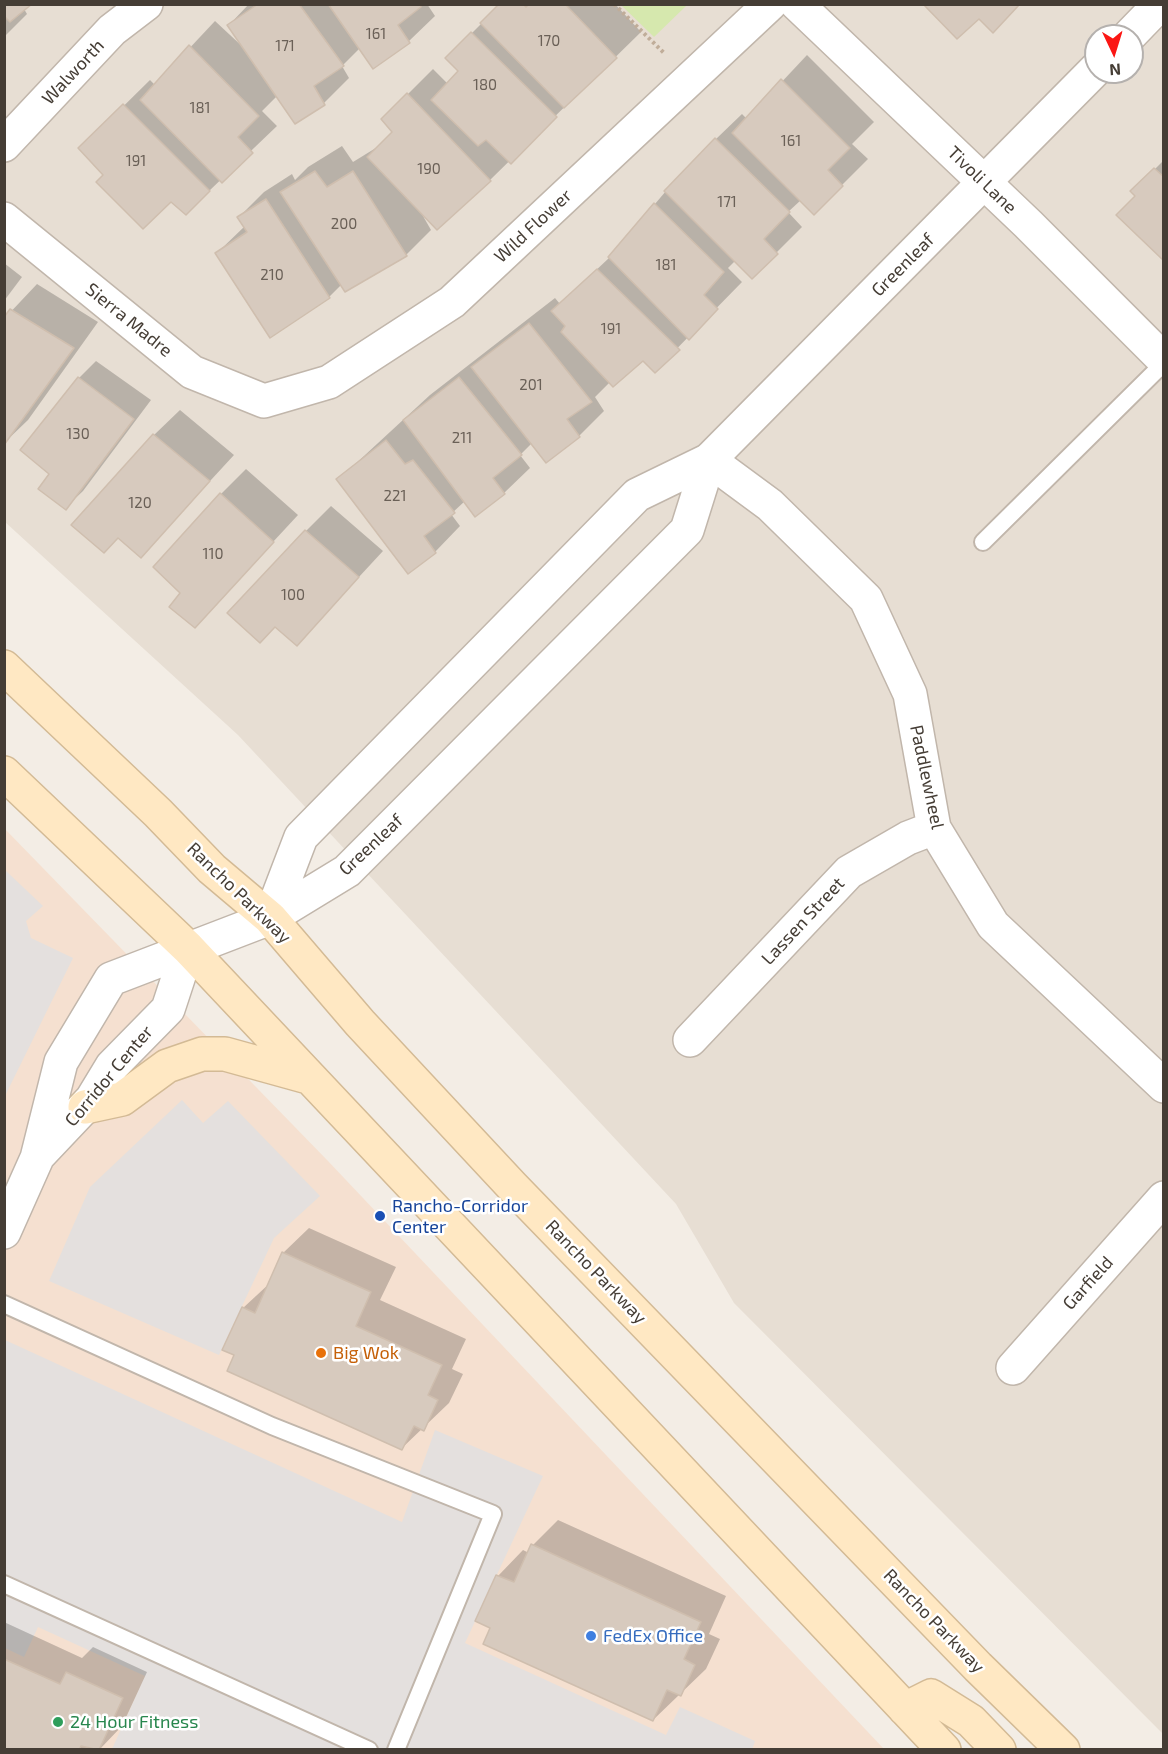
<!DOCTYPE html>
<html>
<head>
<meta charset="utf-8">
<style>
  body { margin:0 }
  #map { position:relative; width:1168px; height:1754px; overflow:hidden; background:#f3ede5; font-family:"Exo 2",sans-serif }
  canvas { display:block }
  .frame { position:absolute; inset:0; border:6px solid #453d35; pointer-events:none }
  .north { position:absolute; left:1084px; top:24px; width:60px; height:60px; box-sizing:border-box; background:#fff; border:2px solid #b5b1ae; border-radius:50%; rotate:176deg; font-size:16px; font-weight:700; line-height:24px; text-align:center; color:#453d35 }
  .north::after { content:''; display:block; margin:auto; width:21px; height:27px; background:#fb1614; clip-path:polygon(50% 0,100% 100%,50% 72%,0 100%) }
</style>
</head>
<body>
<div id="map">
<canvas width="1168" height="1754"></canvas>
<div class="frame"></div>
<div class="north">N</div>
</div>
<script>
const g = document.querySelector('canvas').getContext('2d');
g.lineJoin = 'round';
function paint(path, color) { g.fillStyle = color; g.fill(path, 'evenodd'); }
function stroke(path, color, width, dash) { g.strokeStyle = color; g.lineWidth = width; g.lineCap = dash ? 'butt' : 'round'; g.setLineDash(dash || []); g.stroke(path); }
function label(font, color, halo, rows, align = 'center') {
  g.font = font + ' "Exo 2",sans-serif'; g.lineWidth = 5; g.setLineDash([]); g.textBaseline = 'middle'; g.strokeStyle = halo; g.fillStyle = color; for (const [text, x, y, turn = 0] of rows) {
    g.save(); g.translate(x, y); g.rotate((+turn || 0) * Math.PI / 180); g.textAlign = isNaN(turn) ? turn : align; if (halo) g.strokeText(text, 0, 0); g.fillText(text, 0, 0); g.restore();
  }
}
const residential = new Path2D(`
  M 4,5 L 1163,5 L 1163,1734 L 734,1303 L 676,1204 L 238,735 L 5,522 ZM 1096,36 L 1132,36 L 1132,72 L 1096,72 Z`);
const commercial = new Path2D(`
  M 4,828 L 328,1161 L 884,1749 L 5,1749 Z`);
const green = new Path2D(`
  M 621,5 L 687,5 L 654,37 Z`);
const parking = new Path2D(`
  M 5,870 L 43,906 L 26,921 L 31,938 L 73,958 L 5,1096 Z
  M 182,1100 L 203,1123 L 228,1101 L 320,1196 L 274,1238 L 219,1355 L 49,1281 L 90,1187 Z
  M 5,1340 L 402,1522 L 435,1430 L 543,1476 L 465,1643 L 666,1735 L 680,1707 L 755,1741 L 752,1750 L 112,1749 L 145,1676 L 38,1627 L 24,1657 L 5,1648 Z`);
const shadow = new Path2D(`
  M 4,4 L 24,9 L 27,14 L 4,37 Z
  M 249,4 L 427,4 L 435,16 L 409,41 L 374,67 L 360,48 L 342,66 L 349,78 L 324,103 L 277,96 L 262,111 L 277,126 L 186,213 L 171,200 L 105,175 L 81,148 L 150,80 L 155,85 L 215,21 L 244,48 L 229,25 Z
  M 501,4 L 615,4 L 641,32 L 490,180 L 423,216 L 431,230 L 406,255 L 342,284 L 329,297 L 217,253 L 245,226 L 239,217 L 264,192 L 292,174 L 295,180 L 308,167 L 342,146 L 353,162 L 379,146 L 394,132 L 383,119 L 433,69 L 448,84 L 461,71 L 447,58 Z
  M 807,55 L 874,122 L 852,144 L 868,159 L 814,213 L 801,200 L 788,212 L 802,227 L 752,277 L 736,260 L 728,268 L 742,282 L 655,371 L 643,359 L 610,382 L 595,397 L 604,411 L 579,436 L 532,443 L 520,455 L 530,468 L 504,493 L 465,501 L 451,514 L 460,526 L 435,552 L 338,480 L 430,395 L 555,298 L 560,304 L 609,258 L 666,191 L 716,139 L 742,114 L 747,119 Z
  M 1164,160 L 1164,259 L 1137,196 L 1133,191 Z
  M 4,263 L 22,277 L 4,301 Z
  M 37,284 L 98,322 L 28,420 L 4,443 L 4,319 Z
  M 96,361 L 151,400 L 83,491 L 65,508 L 79,378 Z
  M 180,410 L 234,455 L 141,556 L 154,435 Z
  M 246,469 L 298,515 L 195,626 L 182,592 L 221,494 Z
  M 331,506 L 383,551 L 297,644 L 306,531 Z
  M 309,1228 L 396,1267 L 380,1300 L 466,1339 L 452,1369 L 463,1374 L 449,1403 L 402,1448 L 236,1355 L 243,1308 L 270,1283 L 283,1253 Z
  M 558,1520 L 726,1596 L 709,1634 L 720,1639 L 706,1669 L 653,1720 L 492,1628 L 498,1576 L 523,1550 L 529,1553 L 533,1545 Z
  M 4,1622 L 82,1658 L 93,1647 L 147,1672 L 122,1726 L 99,1750 L 4,1750 Z`);
const building = new Path2D(`
  M 4,4 L 32,4 L 10,22 L 4,16 Z
  M 258,4 L 299,4 L 344,66 L 314,86 L 325,105 L 295,124 L 227,25 Z
  M 328,4 L 420,4 L 421,7 L 398,25 L 410,43 L 373,69 Z
  M 499,4 L 523,4 L 526,7 L 529,4 L 565,4 L 617,58 L 564,108 L 480,23 Z
  M 923,4 L 1020,4 L 993,33 L 979,19 L 957,39 Z
  M 471,32 L 557,117 L 511,164 L 486,140 L 478,146 L 431,100 L 458,71 L 445,58 Z
  M 189,45 L 259,116 L 238,137 L 253,153 L 222,183 L 140,100 Z
  M 781,79 L 850,148 L 828,170 L 843,186 L 814,215 L 732,133 Z
  M 407,93 L 491,181 L 437,230 L 367,157 L 392,132 L 381,119 Z
  M 123,104 L 210,191 L 186,215 L 171,202 L 143,229 L 96,182 L 103,175 L 78,148 Z
  M 715,138 L 790,212 L 764,239 L 778,254 L 752,279 L 664,191 Z
  M 1154,168 L 1164,177 L 1164,261 L 1116,215 L 1135,196 L 1130,191 Z
  M 315,171 L 327,187 L 353,171 L 407,256 L 345,292 L 280,192 Z
  M 266,199 L 330,298 L 270,338 L 215,253 L 247,232 L 237,217 Z
  M 654,203 L 724,272 L 704,295 L 718,309 L 689,340 L 608,257 Z
  M 597,269 L 680,350 L 655,373 L 643,361 L 613,387 L 561,332 L 565,326 L 551,311 Z
  M 10,309 L 74,348 L 4,445 L 4,317 Z
  M 529,323 L 592,402 L 567,419 L 580,437 L 546,463 L 471,367 Z
  M 78,377 L 134,419 L 66,510 L 38,489 L 49,474 L 20,450 Z
  M 459,377 L 522,455 L 493,478 L 505,494 L 475,517 L 403,420 Z
  M 153,434 L 210,481 L 141,558 L 118,538 L 104,553 L 71,525 Z
  M 386,440 L 405,464 L 413,460 L 455,513 L 424,536 L 436,553 L 408,574 L 336,479 Z
  M 220,493 L 274,542 L 195,628 L 169,607 L 180,593 L 153,567 Z
  M 305,530 L 359,577 L 297,646 L 275,627 L 260,643 L 227,613 Z
  M 282,1252 L 371,1292 L 356,1326 L 442,1365 L 428,1395 L 438,1400 L 424,1431 L 414,1426 L 402,1450 L 227,1371 L 234,1355 L 222,1350 L 242,1307 L 255,1313 Z
  M 531,1544 L 701,1622 L 684,1659 L 695,1665 L 681,1696 L 667,1690 L 653,1721 L 483,1644 L 490,1628 L 475,1621 L 496,1575 L 514,1582 Z
  M 4,1659 L 60,1684 L 66,1672 L 123,1698 L 99,1750 L 81,1746 L 79,1750 L 4,1750 Z`);
const path = new Path2D(`
  M 614,4 L 664,53`);
const service = new Path2D(`
  M 983,542 L 1164,363
  M 4,1304 L 272,1426 L 493,1514 L 396,1750
  M 4,1584 L 369,1750`);
const minor = new Path2D(`
  M 797,4 L 1028,224 L 1164,360
  M 4,145 L 112,30 L 146,4
  M 4,219 L 192,372 L 264,401 L 329,382 L 452,302 L 770,4
  M 709,460 L 770,505 L 866,599 L 910,694 L 934,828 L 993,925 L 1164,1086
  M 690,1040 L 849,872 L 908,838 L 934,828
  M 1013,1368 L 1164,1198`);
const tertiary = new Path2D(`
  M 1129,36 L 1160,4
  M 270,918 L 301,837 L 637,495 L 709,460 L 1096,69
  M 39,1155 L 92,1099 L 112,1066 L 168,1009 L 188,948
  M 4,1232 L 37,1158 L 61,1062 L 111,979 L 270,918 L 347,871 L 687,530 L 709,460`);
const secondary = new Path2D(`
  M 4,667 L 158,813 L 212,869 L 270,918 L 360,1023 L 512,1186 L 978,1667 L 1063,1750
  M 4,773 L 188,948 L 944,1750
  M 85,1107 L 122,1099 L 167,1066 L 202,1054 L 225,1054 L 308,1077
  M 905,1709 L 931,1696 L 971,1721 L 999,1750`);
const markers = [
  [380,1216,6,"#1a4fb4"],
  [321,1353,6,"#e8710a"],
  [591,1636,6,"#3f7fe0"],
  [58,1722,6,"#2e9e5b"]
];
const numberNames = [
  ["161",376,34],
  ["170",549,41],
  ["171",285,46],
  ["180",485,85],
  ["181",200,108],
  ["161",791,141],
  ["191",136,161],
  ["190",429,169],
  ["171",727,202],
  ["200",344,224],
  ["181",666,265],
  ["210",272,275],
  ["191",611,329],
  ["201",531,385],
  ["130",78,434],
  ["211",462,438],
  ["221",395,496],
  ["120",140,503],
  ["110",213,554],
  ["100",293,595]
];
const streetNames = [
  ["Walworth",73,72,-47],
  ["Tivoli Lane",982,180,44],
  ["Wild Flower",533,226,-43],
  ["Greenleaf",903,265,-45],
  ["Sierra Madre",129,320,39],
  ["Paddlewheel",927,777,78],
  ["Greenleaf",371,845,-43],
  ["Rancho Parkway",239,893,44],
  ["Lassen Street",803,921,-47],
  ["Corridor Center",109,1076,-50],
  ["Rancho Parkway",596,1272,46],
  ["Garfield",1088,1283,-48],
  ["Rancho Parkway",934,1621,46]
];
const transitNames = [
  ["Rancho-Corridor",392,1206],
  ["Center",392,1227]
];
const foodNames = [
  ["Big Wok",333,1353]
];
const shopNames = [
  ["FedEx Office",603,1636]
];
const leisureNames = [
  ["24 Hour Fitness",70,1722]
];
paint(residential, '#e7ded3');
paint(commercial, '#f5e0d0');
paint(green, '#d6e8ae');
paint(parking, '#e4e0de');
paint(shadow, '#0003');
paint(building, '#d7cabe');
stroke(building, '#cfbeae', 1.5);
stroke(service, '#c1b6ab', 20);
stroke(minor, '#c1b6ab', 36);
stroke(tertiary, '#c1b6ab', 36);
stroke(secondary, '#d3ba95', 36);
stroke(path, '#c0ad99', 4, [3, 3]);
stroke(service, '#fff', 16);
stroke(minor, '#fff', 33);
stroke(tertiary, '#fff', 33);
stroke(secondary, '#ffe8c3', 33);
for (const [x, y, r, color] of markers) { const dot = new Path2D(); dot.arc(x, y, r, 0, 2 * Math.PI); g.fillStyle = color; g.fill(dot); stroke(dot, '#fff', 2); }
label('15px', '#6a6057', null, numberNames);
label('18px', '#453d35', '#fff', streetNames);
label('18px', '#164399', '#fff', transitNames, 'left');
label('18px', '#c56008', '#fff', foodNames, 'left');
label('18px', '#366cbe', '#fff', shopNames, 'left');
label('18px', '#27864d', '#fff', leisureNames, 'left');
</script>
</body>
</html>
